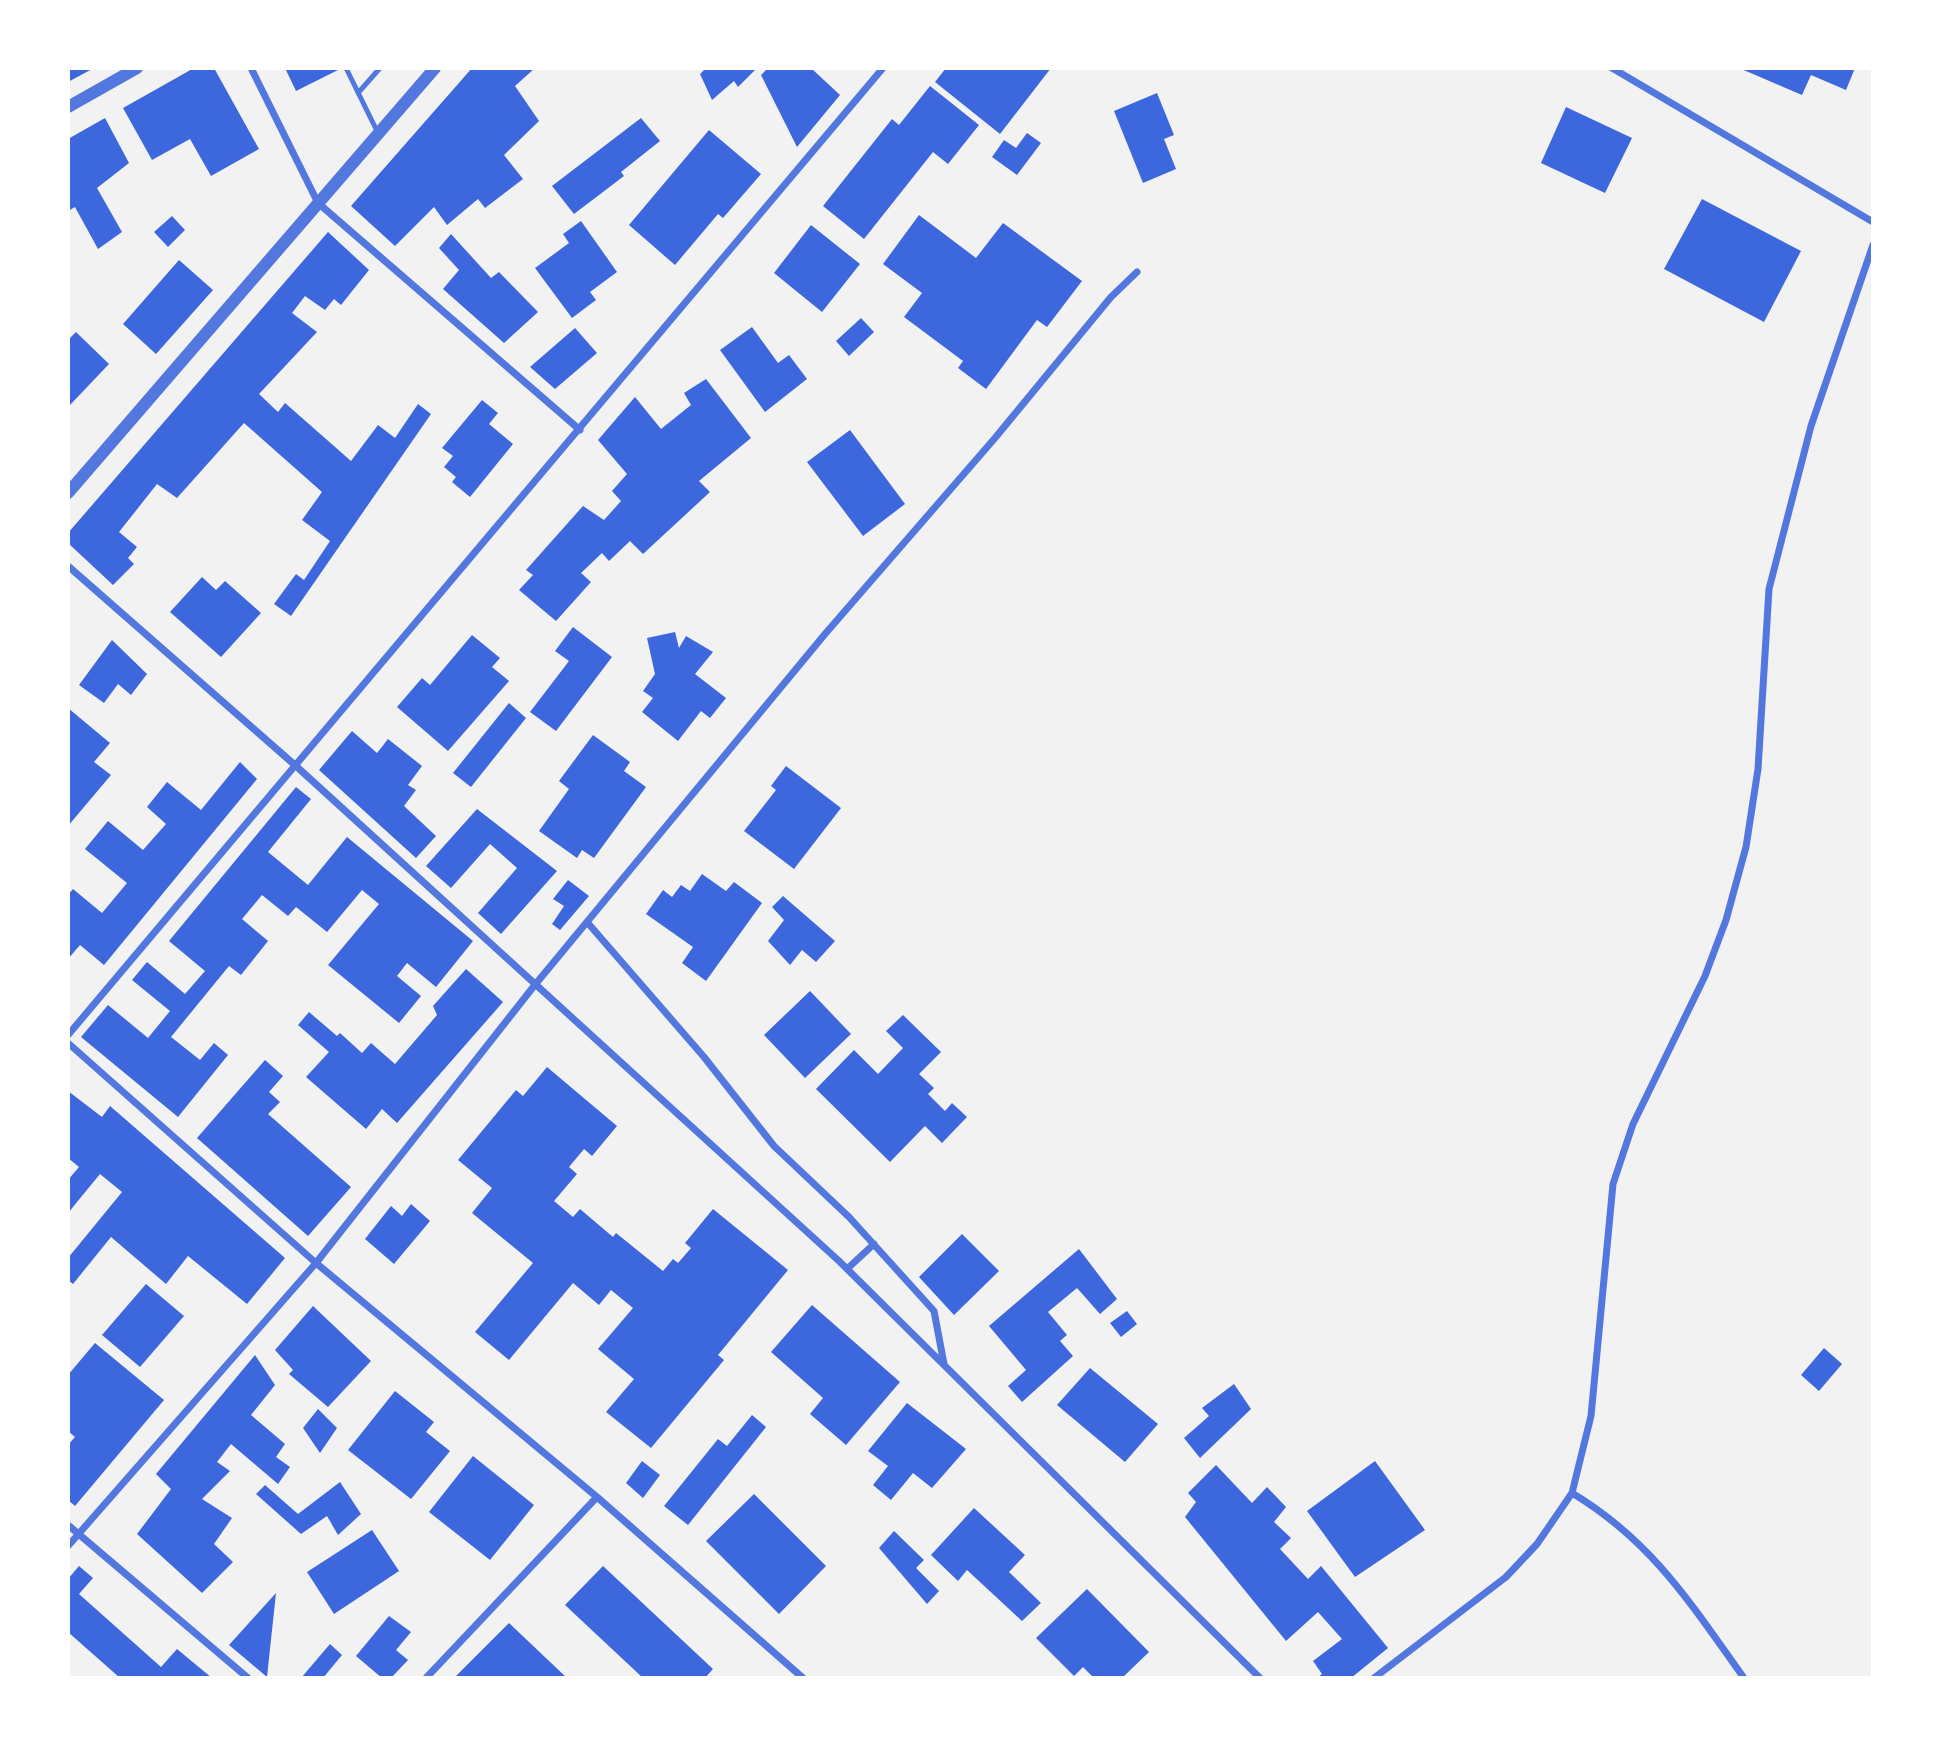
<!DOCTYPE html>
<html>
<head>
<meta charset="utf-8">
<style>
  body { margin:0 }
  #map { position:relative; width:1941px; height:1746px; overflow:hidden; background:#f2f2f2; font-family:"PT Sans Narrow",sans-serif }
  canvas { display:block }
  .frame { position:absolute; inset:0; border:70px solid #fff; pointer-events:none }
</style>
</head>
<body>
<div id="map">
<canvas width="1941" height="1746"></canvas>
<div class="frame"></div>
</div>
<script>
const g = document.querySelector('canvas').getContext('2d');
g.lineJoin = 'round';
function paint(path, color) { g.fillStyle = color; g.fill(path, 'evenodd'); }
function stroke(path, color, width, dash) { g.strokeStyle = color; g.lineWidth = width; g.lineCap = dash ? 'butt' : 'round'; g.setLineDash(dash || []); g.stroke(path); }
const building = new Path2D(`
  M 68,68 L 94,68 L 68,82 Z
  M 194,68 L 214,68 L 259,149 L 211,176 L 190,139 L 152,160 L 123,108 Z
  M 285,68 L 342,68 L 296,91 Z
  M 472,68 L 535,68 L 515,86 L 539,121 L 504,155 L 523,179 L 485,208 L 478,199 L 447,225 L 434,207 L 395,246 L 351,206 Z
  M 706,68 L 757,68 L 738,87 L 734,81 L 712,100 L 700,74 Z
  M 768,68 L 811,68 L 840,95 L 797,147 L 761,75 Z
  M 946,68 L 1051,68 L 1000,134 L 935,82 Z
  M 1739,68 L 1855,68 L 1846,90 L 1811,75 L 1802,95 Z
  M 930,86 L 979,125 L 948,164 L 933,152 L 864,239 L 823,206 L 892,119 L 899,125 Z
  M 1157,93 L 1174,135 L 1164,139 L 1176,169 L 1143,183 L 1114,111 Z
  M 1566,107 L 1632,138 L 1605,193 L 1541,163 Z
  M 105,118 L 129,163 L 97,188 L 122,232 L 98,249 L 75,207 L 68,211 L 68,139 Z
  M 641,118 L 660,141 L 621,172 L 624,176 L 574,214 L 552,186 Z
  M 709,130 L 761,174 L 723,218 L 718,214 L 675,265 L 629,225 Z
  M 1027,133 L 1041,143 L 1017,175 L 992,157 L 1004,140 L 1016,148 Z
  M 1702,199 L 1801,251 L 1764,322 L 1664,269 Z
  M 919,215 L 976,258 L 1003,223 L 1082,281 L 1047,327 L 1037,320 L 986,389 L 958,368 L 963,361 L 904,317 L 922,293 L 883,264 Z
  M 172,216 L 185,230 L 168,247 L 154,232 Z
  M 581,221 L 617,272 L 590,292 L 596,300 L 572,318 L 535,268 L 569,243 L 563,234 Z
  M 811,225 L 860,264 L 822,312 L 774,273 Z
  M 328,232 L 369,270 L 341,305 L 334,299 L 325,310 L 305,296 L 292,313 L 317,332 L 259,394 L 278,412 L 285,403 L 351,461 L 378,425 L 395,438 L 418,404 L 431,414 L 291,616 L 274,604 L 296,574 L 304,580 L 330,541 L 302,520 L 322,492 L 244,423 L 177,498 L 157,484 L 119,532 L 137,547 L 128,558 L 134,564 L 113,585 L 68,543 L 68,533 Z
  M 451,234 L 491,278 L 499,272 L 538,312 L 504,343 L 443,289 L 459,270 L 439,248 Z
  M 179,260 L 213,290 L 156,354 L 123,324 Z
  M 861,318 L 874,332 L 849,356 L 836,341 Z
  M 752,327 L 778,363 L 789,355 L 807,379 L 765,412 L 720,350 Z
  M 575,328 L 597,353 L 555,389 L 530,367 Z
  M 76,332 L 109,364 L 70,405 L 68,340 Z
  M 706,379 L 751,438 L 699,481 L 710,492 L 643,554 L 630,541 L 609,561 L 602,553 L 581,573 L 591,582 L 556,621 L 519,590 L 533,575 L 526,570 L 583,506 L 604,520 L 621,501 L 612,491 L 627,474 L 598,440 L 635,397 L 661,429 L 691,405 L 684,393 Z
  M 482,400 L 498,413 L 489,424 L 513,444 L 470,497 L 452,482 L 456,477 L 444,467 L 453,456 L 442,448 Z
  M 850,430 L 905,504 L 863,536 L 807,462 Z
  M 202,577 L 216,590 L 225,581 L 261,613 L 221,657 L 170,612 Z
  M 573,627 L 612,657 L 556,731 L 530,712 L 569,661 L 555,651 Z
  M 675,632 L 679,648 L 686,636 L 713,652 L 695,674 L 726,698 L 710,718 L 701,711 L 678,741 L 642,712 L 653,698 L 643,691 L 655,674 L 647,638 Z
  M 472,635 L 500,658 L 492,667 L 509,681 L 448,751 L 397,707 L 422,678 L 430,685 Z
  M 112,640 L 147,674 L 131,695 L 118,684 L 104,703 L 79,685 Z
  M 509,703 L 526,718 L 471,787 L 453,773 Z
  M 68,708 L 110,743 L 94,762 L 111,775 L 68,826 Z
  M 352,731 L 377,753 L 388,739 L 422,766 L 408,785 L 416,790 L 404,806 L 436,836 L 416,858 L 319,770 Z
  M 593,735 L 630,762 L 624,771 L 646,787 L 594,858 L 582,850 L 577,858 L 539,831 L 569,789 L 559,781 Z
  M 240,762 L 257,779 L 104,965 L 80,945 L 68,959 L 68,895 L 73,889 L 102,913 L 127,883 L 85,849 L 108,821 L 143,850 L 166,824 L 147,807 L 167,782 L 201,810 Z
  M 786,766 L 841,808 L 794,869 L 744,831 L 776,790 L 771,786 Z
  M 296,787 L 311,799 L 268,852 L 308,885 L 347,837 L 473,941 L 436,987 L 407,963 L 397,976 L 421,996 L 399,1023 L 328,965 L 379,904 L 362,890 L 327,932 L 296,907 L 288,916 L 262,895 L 242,919 L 268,941 L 241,975 L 229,966 L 171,1037 L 200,1060 L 214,1043 L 228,1055 L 178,1117 L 81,1037 L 108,1005 L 148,1038 L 170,1011 L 132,980 L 147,962 L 185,994 L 205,971 L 169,941 Z
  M 477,809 L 557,871 L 501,934 L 478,913 L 517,868 L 490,844 L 451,888 L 426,866 Z
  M 702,874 L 726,891 L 734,882 L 762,903 L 706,981 L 682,963 L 693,947 L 646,914 L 663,890 L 672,897 L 681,885 L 690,891 Z
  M 568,880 L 589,896 L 560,930 L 552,924 L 564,906 L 553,899 Z
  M 783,896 L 835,941 L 816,962 L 802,950 L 790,965 L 768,941 L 784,920 L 772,907 Z
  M 466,969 L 503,1002 L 397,1123 L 382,1109 L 366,1129 L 306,1077 L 329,1052 L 298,1025 L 309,1012 L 337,1036 L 340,1033 L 362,1053 L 371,1043 L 395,1064 L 437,1015 L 433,1006 Z
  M 810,991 L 851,1034 L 805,1078 L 764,1035 Z
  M 903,1015 L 941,1052 L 919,1074 L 934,1088 L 928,1094 L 945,1111 L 952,1103 L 967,1117 L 942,1143 L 925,1126 L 890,1162 L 816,1089 L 854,1050 L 878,1074 L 903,1048 L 886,1031 Z
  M 265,1060 L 283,1076 L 269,1092 L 280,1102 L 268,1114 L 351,1187 L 308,1236 L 197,1138 Z
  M 547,1067 L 617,1126 L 592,1156 L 584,1149 L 569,1167 L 577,1174 L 554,1201 L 573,1217 L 580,1209 L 613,1237 L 616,1233 L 663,1271 L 673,1259 L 678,1263 L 691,1248 L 685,1243 L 713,1209 L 788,1270 L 718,1355 L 724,1360 L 651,1448 L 606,1412 L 634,1379 L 598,1349 L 633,1308 L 611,1290 L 599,1305 L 573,1283 L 509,1360 L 475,1332 L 533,1263 L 472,1213 L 492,1188 L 458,1160 L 516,1090 L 523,1096 Z
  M 68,1091 L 102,1117 L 110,1106 L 285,1258 L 247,1304 L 188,1256 L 166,1284 L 111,1237 L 73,1284 L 68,1280 L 68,1258 L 122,1192 L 100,1174 L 68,1213 L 68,1180 L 79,1167 L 68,1158 Z
  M 411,1204 L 430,1221 L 394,1264 L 365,1239 L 391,1206 L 402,1216 Z
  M 962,1234 L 999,1271 L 954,1315 L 919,1277 Z
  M 1079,1249 L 1117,1299 L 1100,1314 L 1077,1288 L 1048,1312 L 1067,1335 L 1060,1341 L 1073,1356 L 1022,1402 L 1008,1386 L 1026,1370 L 989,1326 Z
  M 146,1284 L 184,1316 L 140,1367 L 102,1335 Z
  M 812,1305 L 900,1382 L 846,1445 L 810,1414 L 823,1398 L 771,1352 Z
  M 313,1306 L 371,1361 L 328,1407 L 289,1374 L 293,1370 L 275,1350 Z
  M 1127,1311 L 1137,1324 L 1121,1337 L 1110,1323 Z
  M 95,1343 L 164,1400 L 75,1506 L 68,1500 L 68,1445 L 75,1437 L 68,1431 L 68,1375 Z
  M 1824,1348 L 1842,1364 L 1819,1391 L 1801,1375 Z
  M 255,1355 L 275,1385 L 251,1415 L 285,1444 L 276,1457 L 290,1467 L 278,1484 L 231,1444 L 217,1462 L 230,1471 L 202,1499 L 232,1518 L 214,1544 L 233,1562 L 202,1593 L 137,1534 L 171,1489 L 156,1474 Z
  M 1090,1368 L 1158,1424 L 1125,1462 L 1057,1405 Z
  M 1234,1384 L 1251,1409 L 1200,1458 L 1184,1438 L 1209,1416 L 1202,1408 Z
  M 395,1391 L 434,1422 L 426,1432 L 450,1451 L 411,1499 L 348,1450 Z
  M 907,1403 L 966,1449 L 932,1488 L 913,1473 L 891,1500 L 873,1485 L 888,1466 L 868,1451 Z
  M 318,1409 L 337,1428 L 320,1453 L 303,1428 Z
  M 752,1415 L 766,1427 L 688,1525 L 664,1506 L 718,1439 L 727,1446 Z
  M 473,1456 L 534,1505 L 490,1560 L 429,1512 Z
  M 642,1461 L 660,1475 L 643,1498 L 626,1483 Z
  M 1375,1461 L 1425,1530 L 1355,1577 L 1307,1511 Z
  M 1216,1465 L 1252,1503 L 1267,1487 L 1286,1507 L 1274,1522 L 1291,1538 L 1280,1549 L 1308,1579 L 1321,1566 L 1388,1648 L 1351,1678 L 1317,1678 L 1322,1674 L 1313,1661 L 1342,1639 L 1318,1612 L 1286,1641 L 1185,1517 L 1196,1502 L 1188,1493 Z
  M 340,1482 L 361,1514 L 338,1535 L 327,1516 L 301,1534 L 256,1494 L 265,1485 L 298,1514 Z
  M 754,1494 L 826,1566 L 779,1614 L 706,1541 Z
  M 974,1508 L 1025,1555 L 1009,1572 L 1041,1603 L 1022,1621 L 967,1570 L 958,1581 L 931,1555 Z
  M 372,1530 L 399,1571 L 334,1614 L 307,1572 Z
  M 894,1531 L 924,1560 L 916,1568 L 939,1591 L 927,1604 L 879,1548 Z
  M 79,1566 L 93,1578 L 79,1594 L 161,1667 L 177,1649 L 212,1678 L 120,1678 L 68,1632 L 68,1579 Z
  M 603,1566 L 713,1669 L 705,1678 L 643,1678 L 565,1605 Z
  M 1087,1589 L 1149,1652 L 1122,1678 L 1094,1678 L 1083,1667 L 1074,1676 L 1036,1638 Z
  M 276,1593 L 267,1677 L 229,1645 Z
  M 389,1616 L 411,1632 L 396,1650 L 408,1660 L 391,1678 L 382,1678 L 356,1656 Z
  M 509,1623 L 567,1678 L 454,1678 Z
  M 330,1644 L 342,1655 L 323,1678 L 301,1678 Z`);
const service = new Path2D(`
  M 346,68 L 377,131
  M 358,93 L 380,68`);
const minor = new Path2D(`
  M 251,68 L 318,203 L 580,430
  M 1612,68 L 1873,222
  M 68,566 L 296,766 L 839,1261 L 1260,1678
  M 587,922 L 704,1057 L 774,1146 L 849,1217 L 934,1311 L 944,1364
  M 68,1035 L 883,68
  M 68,1043 L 316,1263 L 597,1497 L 803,1678
  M 847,1269 L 874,1244
  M 1572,1493 C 1652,1541 1691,1604 1744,1678
  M 68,1525 L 248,1678
  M 68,1546 L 316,1263 L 534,986 L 825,634 L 995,438 L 1111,297 L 1137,272
  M 426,1678 L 597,1497
  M 1374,1678 L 1506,1577 L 1537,1544 L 1572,1493 L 1591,1416 L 1613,1184 L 1633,1124 L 1705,976 L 1726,920 L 1746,847 L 1758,769 L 1769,589 L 1811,426 L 1873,245`);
const tertiary = new Path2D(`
  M 68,107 L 137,68
  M 68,493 L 435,68`);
paint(building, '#3d67dc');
stroke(service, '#5277de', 5);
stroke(minor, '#5277de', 7);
stroke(tertiary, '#5277de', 12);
</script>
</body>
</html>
